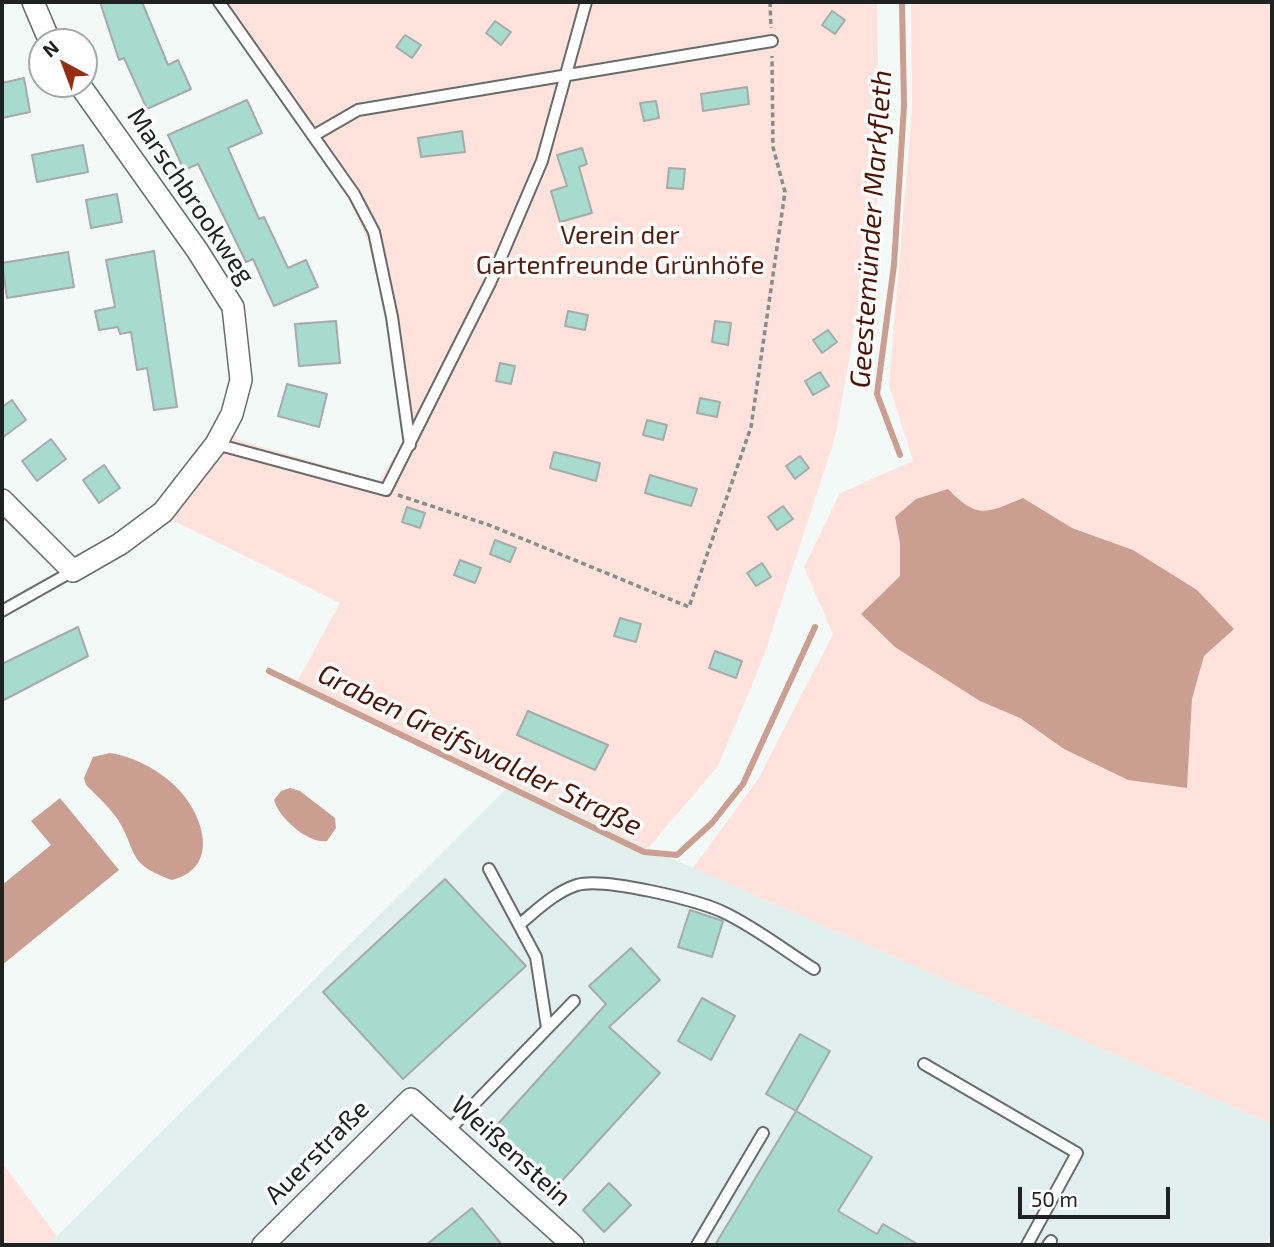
<!DOCTYPE html>
<html>
<head>
<meta charset="utf-8">
<style>
  body { margin:0 }
  #map { position:relative; width:1274px; height:1247px; overflow:hidden; background:#f3f9f7; font-family:"Exo 2",sans-serif }
  canvas { display:block }
  .frame { position:absolute; inset:0; border:4px solid #202221; pointer-events:none }
  .north { position:absolute; left:28px; top:28px; width:70px; height:70px; box-sizing:border-box; background:#fff; border:2px solid #a6a7a6; border-radius:50%; rotate:319deg; font-size:19px; font-weight:700; line-height:28px; text-align:center; color:#202221 }
  .north::after { content:''; display:block; margin:auto; width:24px; height:32px; background:#952d0f; clip-path:polygon(50% 0,100% 100%,50% 72%,0 100%) }
  .scale { position:absolute; left:1018px; top:1187px; width:152px; height:32px; box-sizing:border-box; border:4px solid #202221; border-top:0; padding-left:9px; font-size:21px; line-height:24px; white-space:nowrap; color:#202221; -webkit-text-stroke:5px #fff; paint-order:stroke }
</style>
</head>
<body>
<div id="map">
<canvas width="1274" height="1247"></canvas>
<div class="frame"></div>
<div class="north">N</div>
<div class="scale">50 m</div>
</div>
<script>
const g = document.querySelector('canvas').getContext('2d');
g.lineJoin = 'round';
function paint(path, color) { g.fillStyle = color; g.fill(path, 'evenodd'); }
function stroke(path, color, width, dash) { g.strokeStyle = color; g.lineWidth = width; g.lineCap = dash ? 'butt' : 'round'; g.setLineDash(dash || []); g.stroke(path); }
function label(font, color, halo, rows, align = 'center') {
  g.font = font + ' "Exo 2",sans-serif'; g.lineWidth = 7; g.setLineDash([]); g.textBaseline = 'middle'; g.strokeStyle = halo; g.fillStyle = color; for (const [text, x, y, turn = 0] of rows) {
    g.save(); g.translate(x, y); g.rotate((+turn || 0) * Math.PI / 180); g.textAlign = isNaN(turn) ? turn : align; if (halo) g.strokeText(text, 0, 0); g.fillText(text, 0, 0); g.restore();
  }
}
const built = new Path2D(`
  M 512,783 L 648,848 L 1272,1124 L 1272,1234 L 1266,1245 L 48,1245 Z`);
const green = new Path2D(`
  M 213,2 L 877,2 L 880,186 L 835,438 L 763,658 L 718,766 L 648,848 L 297,682 L 340,603 L 168,518 L 228,437 L 379,481 L 404,441 L 384,312 L 368,241 L 344,190 Z
  M 911,2 L 1272,2 L 1272,1124 L 693,868 L 758,779 L 833,634 L 804,567 L 840,493 L 913,461 L 889,385 L 912,110 ZM 1023,498 L 1072,528 L 1133,550 L 1234,629 L 1204,656 L 1192,699 L 1187,788 L 1128,780 L 1064,749 L 1020,718 L 980,701 L 861,614 L 900,576 L 900,543 L 895,517 L 965,507 L 985,513 Z
  M 2,1163 L 57,1236 L 48,1245 L 2,1245 Z`);
const water = new Path2D(`
  M 948,489 C 978,520 986,513 1023,498 L 1072,528 L 1133,550 L 1197,590 L 1234,629 L 1204,656 L 1192,699 L 1187,788 L 1128,780 L 1064,749 L 1020,718 L 980,701 L 895,647 L 861,614 L 900,576 L 900,543 L 895,517 L 916,499 Z
  M 110,753 C 135,757 162,771 180,791 C 205,819 219,868 172,880 C 124,863 139,851 116,817 C 107,805 96,795 86,785 L 84,778 L 93,757 Z
  M 290,788 L 300,791 L 335,818 L 336,828 L 327,841 C 308,844 279,818 274,800 L 281,791 Z
  M 60,798 L 119,870 L 2,965 L 2,885 L 51,845 L 31,821 Z`);
const stream = new Path2D(`
  M 900,455 L 877,394 L 894,265 L 904,106 L 902,2
  M 269,671 L 644,852 L 677,855 L 712,823 L 743,784 L 815,627`);
const building = new Path2D(`
  M 100,2 L 142,2 L 168,65 L 178,60 L 191,89 L 147,109 L 124,58 L 119,60 Z
  M 832,11 L 845,20 L 835,34 L 822,25 Z
  M 495,21 L 511,32 L 501,45 L 486,33 Z
  M 405,35 L 421,45 L 412,58 L 396,47 Z
  M 24,78 L 30,112 L 2,118 L 2,83 Z
  M 747,87 L 749,104 L 703,111 L 701,94 Z
  M 247,100 L 262,133 L 228,148 L 259,219 L 264,217 L 288,268 L 306,260 L 318,287 L 274,306 L 253,259 L 246,262 L 198,164 L 184,170 L 168,135 Z
  M 656,101 L 659,118 L 644,121 L 640,103 Z
  M 462,131 L 465,152 L 421,157 L 418,138 Z
  M 83,145 L 88,172 L 37,182 L 32,155 Z
  M 582,148 L 587,164 L 579,167 L 592,213 L 560,222 L 551,191 L 567,186 L 557,155 Z
  M 669,168 L 685,169 L 683,189 L 667,188 Z
  M 117,194 L 122,222 L 91,228 L 86,200 Z
  M 154,251 L 177,407 L 154,410 L 147,368 L 137,370 L 131,332 L 120,334 L 118,327 L 99,330 L 95,311 L 115,307 L 106,260 Z
  M 68,252 L 74,287 L 7,298 L 2,263 Z
  M 568,311 L 588,315 L 585,330 L 565,326 Z
  M 336,321 L 340,363 L 299,366 L 295,324 Z
  M 715,321 L 731,323 L 728,345 L 712,342 Z
  M 828,330 L 837,342 L 822,353 L 813,340 Z
  M 500,363 L 515,366 L 511,384 L 496,381 Z
  M 820,372 L 829,386 L 813,395 L 805,381 Z
  M 287,384 L 327,394 L 319,427 L 278,416 Z
  M 700,398 L 720,402 L 717,417 L 697,413 Z
  M 12,400 L 26,420 L 2,438 L 2,407 Z
  M 647,420 L 667,425 L 663,440 L 643,435 Z
  M 51,439 L 66,459 L 37,481 L 22,461 Z
  M 554,452 L 600,463 L 596,481 L 550,468 Z
  M 800,456 L 809,468 L 795,479 L 786,466 Z
  M 104,465 L 120,488 L 99,503 L 83,480 Z
  M 650,475 L 697,489 L 691,506 L 645,493 Z
  M 783,506 L 793,519 L 777,530 L 768,517 Z
  M 407,507 L 425,513 L 420,528 L 402,522 Z
  M 495,540 L 516,548 L 510,562 L 490,554 Z
  M 460,560 L 481,568 L 475,583 L 454,575 Z
  M 762,563 L 771,577 L 756,586 L 747,573 Z
  M 620,618 L 641,624 L 636,642 L 614,636 Z
  M 78,627 L 88,656 L 2,701 L 2,664 Z
  M 715,651 L 742,661 L 736,678 L 709,668 Z
  M 528,711 L 608,745 L 595,770 L 517,735 Z
  M 445,879 L 526,966 L 403,1079 L 323,992 Z
  M 690,910 L 723,921 L 712,957 L 678,947 Z
  M 631,948 L 660,980 L 609,1027 L 660,1073 L 549,1195 L 486,1137 L 606,1004 L 589,986 Z
  M 702,998 L 735,1016 L 711,1060 L 678,1041 Z
  M 800,1034 L 830,1051 L 796,1111 L 766,1094 Z
  M 796,1111 L 872,1157 L 838,1211 L 877,1234 L 883,1224 L 919,1245 L 715,1245 Z
  M 609,1183 L 631,1205 L 604,1232 L 583,1210 Z
  M 472,1208 L 502,1245 L 426,1245 Z`);
const path = new Path2D(`
  M 770,2 L 771,28
  M 398,495 L 489,525 L 689,607 L 751,427 L 785,192 L 773,147 L 772,56`);
const lane = new Path2D(`
  M 219,2 L 354,194 L 374,232 L 392,317 L 410,445
  M 313,136 L 358,110 L 772,41
  M 216,444 L 386,490 L 490,283 L 542,161 L 586,2
  M 2,611 L 73,571
  M 489,869 L 536,957 L 547,1028
  M 520,924 C 537,910 555,892 577,885 C 603,877 698,900 723,912 C 755,927 784,950 814,969
  M 924,1064 L 1077,1153 L 1027,1245
  M 448,1131 L 574,1001
  M 697,1245 L 763,1133
  M 1048,1245 L 1051,1241`);
const street = new Path2D(`
  M 33,2 L 50,42
  M 2,500 L 73,571 L 120,544 L 163,512 L 216,444 L 232,414 L 241,380 L 233,307 L 197,250 L 79,84
  M 263,1245 L 411,1099 L 573,1245`);
const streetNames = [
  ["Marschbrookweg",191,196,56],
  ["Weißenstein",511,1151,42],
  ["Auerstraße",317,1152,-45]
];
const parkNames = [
  ["Verein der",620,235],
  ["Gartenfreunde Grünhöfe",620,265]
];
const waterNames = [
  ["Geestemünder Markfleth",871,229,-86],
  ["Graben Greifswalder Straße",480,750,26]
];
paint(built, '#e1f0ec');
paint(green, '#fee2db');
paint(water, '#cb9e92');
stroke(stream, '#cb9e92', 6);
paint(building, '#a7dbce');
stroke(building, '#a6abaa', 2);
stroke(lane, '#676c6b', 14);
stroke(street, '#676c6b', 24);
stroke(path, '#888c8b', 3.5, [5, 3.5]);
stroke(lane, '#fff', 10);
stroke(street, '#fff', 21);
label('26px', '#202221', '#fff', streetNames);
label('26px', '#551e0f', '#fff', parkNames);
label('italic 28px', '#4c1507', '#fff', waterNames);
</script>
</body>
</html>
